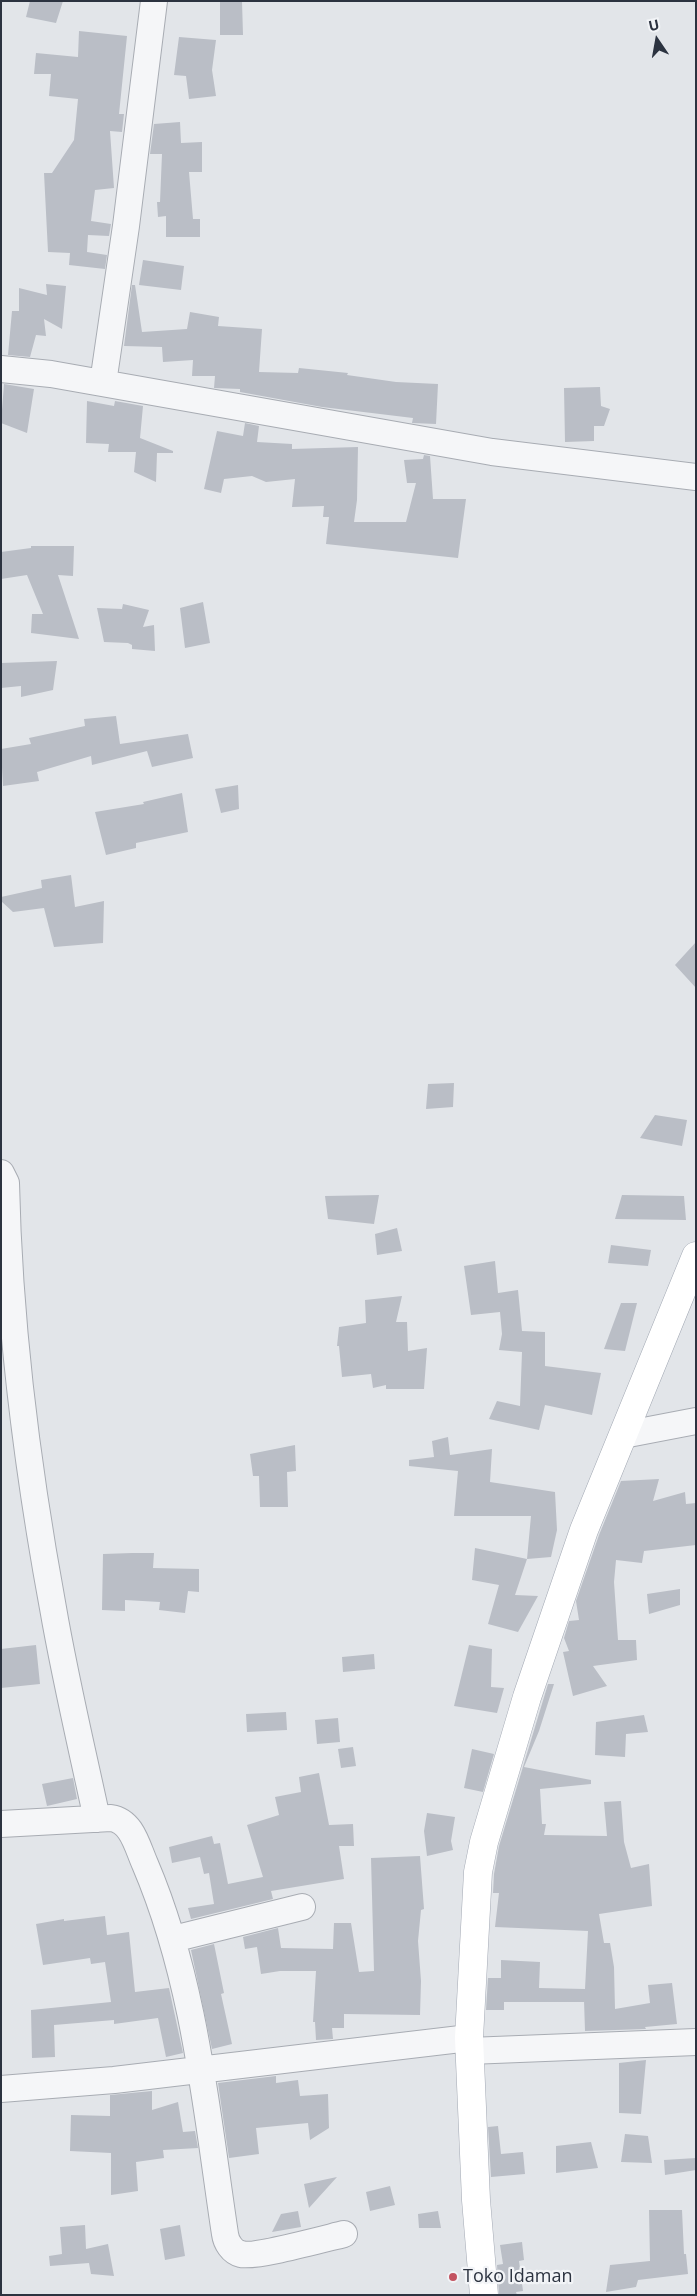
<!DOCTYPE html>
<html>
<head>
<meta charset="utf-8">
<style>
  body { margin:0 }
  #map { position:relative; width:697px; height:2296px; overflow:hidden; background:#e2e5e9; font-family:"Open Sans",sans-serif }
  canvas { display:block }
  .frame { position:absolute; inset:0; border:2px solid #2c3340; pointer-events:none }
  .north { position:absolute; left:632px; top:15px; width:50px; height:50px; -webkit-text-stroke:4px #f2f4f7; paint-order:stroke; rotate:348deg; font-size:14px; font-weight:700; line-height:20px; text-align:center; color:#2c3340 }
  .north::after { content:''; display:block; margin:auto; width:18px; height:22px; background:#2c3340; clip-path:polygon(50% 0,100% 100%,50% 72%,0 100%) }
</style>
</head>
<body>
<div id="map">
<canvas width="697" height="2296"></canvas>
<div class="frame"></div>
<div class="north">U</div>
</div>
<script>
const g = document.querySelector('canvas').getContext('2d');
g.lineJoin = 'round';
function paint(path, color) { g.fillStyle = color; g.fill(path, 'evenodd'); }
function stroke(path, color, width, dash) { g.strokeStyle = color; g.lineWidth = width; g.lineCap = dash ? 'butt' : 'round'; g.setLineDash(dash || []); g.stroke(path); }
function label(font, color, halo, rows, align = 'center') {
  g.font = font + ' "Open Sans",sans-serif'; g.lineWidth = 4.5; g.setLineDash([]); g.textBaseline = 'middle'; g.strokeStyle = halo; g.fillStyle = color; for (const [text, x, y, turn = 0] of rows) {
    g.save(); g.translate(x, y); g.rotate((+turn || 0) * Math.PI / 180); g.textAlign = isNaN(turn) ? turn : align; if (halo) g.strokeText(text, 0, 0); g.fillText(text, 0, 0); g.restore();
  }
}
const building = new Path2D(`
  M 30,1 L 63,1 L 56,23 L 26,17 Z
  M 220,1 L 242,1 L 243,35 L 220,35 Z
  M 79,31 L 127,36 L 119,114 L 124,114 L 122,132 L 110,131 L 114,188 L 95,190 L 91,221 L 111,224 L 109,236 L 88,235 L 87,252 L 107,255 L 105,269 L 69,265 L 70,253 L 48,252 L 44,173 L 52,173 L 74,140 L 78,99 L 49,96 L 51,74 L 34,74 L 36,53 L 78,57 Z
  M 179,37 L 216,40 L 212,70 L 216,96 L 189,99 L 186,76 L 174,75 Z
  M 180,122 L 181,143 L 202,142 L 202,172 L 189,172 L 193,219 L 200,219 L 200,237 L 166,237 L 166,216 L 158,217 L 157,202 L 160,202 L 162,154 L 150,154 L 154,124 Z
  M 143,260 L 184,266 L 181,290 L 139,285 Z
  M 46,284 L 66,286 L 62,329 L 44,319 L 46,336 L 36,335 L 30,357 L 8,355 L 12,311 L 19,311 L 19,288 L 47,295 Z
  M 132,285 L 135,285 L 142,332 L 187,329 L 190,312 L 219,317 L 218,326 L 262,329 L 259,372 L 298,373 L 299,368 L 348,373 L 347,375 L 396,382 L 438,384 L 436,424 L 412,423 L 413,418 L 322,407 L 240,392 L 240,389 L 214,388 L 215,376 L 192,376 L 193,360 L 163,362 L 162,347 L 124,346 Z
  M 4,384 L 34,389 L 27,433 L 1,423 Z
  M 600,387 L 601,406 L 610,409 L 604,426 L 594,426 L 594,441 L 565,442 L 564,388 Z
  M 87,401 L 114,406 L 115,401 L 143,406 L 140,438 L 173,451 L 173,453 L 157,453 L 156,482 L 134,472 L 136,452 L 108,452 L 109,444 L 86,443 Z
  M 245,423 L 259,426 L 257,442 L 292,444 L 292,449 L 358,447 L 357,500 L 354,522 L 406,522 L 416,483 L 407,483 L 404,460 L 423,459 L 424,455 L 430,456 L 433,499 L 466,499 L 458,558 L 326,544 L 329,517 L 323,517 L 324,506 L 292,507 L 295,479 L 266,482 L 252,476 L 224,479 L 221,493 L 204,489 L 217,431 L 243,436 Z
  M 31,546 L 74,546 L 73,576 L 58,575 L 79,639 L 31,633 L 32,614 L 43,614 L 27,575 L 1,579 L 1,552 L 31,548 Z
  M 203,602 L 210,643 L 185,648 L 180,608 Z
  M 123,604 L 149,610 L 143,627 L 154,625 L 155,651 L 132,649 L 132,645 L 128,643 L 104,642 L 97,608 L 122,609 Z
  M 57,661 L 53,690 L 21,697 L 21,686 L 1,688 L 1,663 Z
  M 116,716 L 120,744 L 188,734 L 193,758 L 152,767 L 147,751 L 92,765 L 91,756 L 37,772 L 39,781 L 3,786 L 1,749 L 31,744 L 29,738 L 85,726 L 84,719 Z
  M 238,785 L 239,809 L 221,813 L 215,789 Z
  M 182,793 L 188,832 L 136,843 L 136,848 L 106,855 L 95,812 L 144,804 L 143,802 Z
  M 71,875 L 75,907 L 104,901 L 103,943 L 54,947 L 44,908 L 13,912 L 1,901 L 1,897 L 42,888 L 41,880 Z
  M 696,942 L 696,988 L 675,965 Z
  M 454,1083 L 453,1107 L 426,1109 L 428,1084 Z
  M 655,1115 L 687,1120 L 682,1146 L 640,1138 Z
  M 379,1195 L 374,1224 L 328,1219 L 325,1196 Z
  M 622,1195 L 684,1196 L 686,1220 L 615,1219 Z
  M 397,1228 L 402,1251 L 377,1255 L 375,1234 Z
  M 611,1245 L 651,1250 L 648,1266 L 608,1263 Z
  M 495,1261 L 498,1293 L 518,1290 L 522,1331 L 545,1332 L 545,1366 L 601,1373 L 592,1415 L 545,1405 L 539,1430 L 489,1419 L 497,1401 L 520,1406 L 522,1352 L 499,1350 L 502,1334 L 500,1312 L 471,1315 L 464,1266 Z
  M 402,1296 L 396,1322 L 407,1322 L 408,1351 L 427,1348 L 424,1389 L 386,1389 L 386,1385 L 373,1388 L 371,1374 L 342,1377 L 339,1346 L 337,1346 L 339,1327 L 366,1323 L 365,1300 Z
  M 621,1303 L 637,1303 L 625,1351 L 604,1349 Z
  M 448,1437 L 450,1455 L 492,1449 L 490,1482 L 555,1492 L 557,1530 L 551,1557 L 527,1559 L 531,1516 L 454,1516 L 458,1471 L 409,1466 L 409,1460 L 434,1457 L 432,1441 Z
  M 295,1445 L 296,1471 L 287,1472 L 288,1507 L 260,1507 L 259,1476 L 253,1476 L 250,1454 Z
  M 659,1479 L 653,1501 L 685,1492 L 686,1504 L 696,1503 L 696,1545 L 644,1551 L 642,1563 L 616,1560 L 614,1582 L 618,1640 L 636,1640 L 637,1660 L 593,1666 L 607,1686 L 573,1696 L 563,1652 L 569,1651 L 564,1638 L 569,1621 L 579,1620 L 576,1601 L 599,1535 L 621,1481 Z
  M 475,1548 L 527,1559 L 515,1595 L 538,1596 L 518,1632 L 488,1624 L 499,1585 L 472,1580 Z
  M 132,1553 L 154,1553 L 153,1568 L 199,1569 L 199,1592 L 188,1591 L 185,1613 L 159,1610 L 160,1602 L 125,1600 L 125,1611 L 102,1610 L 103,1554 Z
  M 680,1589 L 680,1605 L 649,1614 L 647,1594 Z
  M 36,1645 L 40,1684 L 1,1688 L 1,1649 Z
  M 469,1645 L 492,1649 L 491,1687 L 504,1688 L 497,1713 L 454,1706 Z
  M 374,1654 L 375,1669 L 343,1672 L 342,1657 Z
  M 548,1684 L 554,1684 L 539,1731 L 524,1767 L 591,1780 L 591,1784 L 540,1789 L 542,1824 L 546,1824 L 544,1835 L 607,1836 L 604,1802 L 621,1801 L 624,1842 L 631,1868 L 649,1864 L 652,1906 L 599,1914 L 604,1943 L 610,1943 L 614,1967 L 615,2009 L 650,2003 L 648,1985 L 672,1983 L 677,2024 L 645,2027 L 646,2029 L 585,2031 L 584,2000 L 584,2002 L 504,2002 L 504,2010 L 486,2010 L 488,1978 L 501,1978 L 501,1960 L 540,1962 L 539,1988 L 585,1989 L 588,1931 L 495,1927 L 499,1893 L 493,1893 L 494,1874 L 499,1846 Z
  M 286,1712 L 287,1730 L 247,1732 L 246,1714 Z
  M 644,1715 L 648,1732 L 626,1734 L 625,1757 L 595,1755 L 596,1722 Z
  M 338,1718 L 340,1742 L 317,1744 L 315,1720 Z
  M 353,1747 L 356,1766 L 341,1768 L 338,1749 Z
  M 472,1749 L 494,1754 L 483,1792 L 464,1788 Z
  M 319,1773 L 329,1825 L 353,1824 L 354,1846 L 339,1846 L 344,1879 L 271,1891 L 273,1899 L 191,1919 L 188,1908 L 214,1904 L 209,1873 L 204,1874 L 200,1857 L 172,1863 L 169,1847 L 212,1836 L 214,1844 L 220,1843 L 228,1884 L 263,1877 L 247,1825 L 279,1815 L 275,1797 L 301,1792 L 299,1777 Z
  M 73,1778 L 77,1799 L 47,1806 L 42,1784 Z
  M 427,1813 L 455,1817 L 451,1841 L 453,1850 L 427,1856 L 424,1831 Z
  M 420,1856 L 424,1909 L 421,1910 L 418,1941 L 421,1981 L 420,2015 L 344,2014 L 344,2028 L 332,2028 L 333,2039 L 316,2040 L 315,2022 L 313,2022 L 316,1971 L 280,1971 L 261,1974 L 257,1947 L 245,1949 L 243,1937 L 278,1928 L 281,1948 L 333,1949 L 334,1923 L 351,1923 L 359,1972 L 374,1971 L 371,1858 Z
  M 105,1916 L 107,1935 L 129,1932 L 135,1992 L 169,1988 L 183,2053 L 166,2057 L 158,2018 L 114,2024 L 114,2020 L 54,2025 L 55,2057 L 32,2058 L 31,2010 L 111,2002 L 105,1962 L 91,1964 L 90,1958 L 43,1965 L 36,1924 L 64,1919 L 64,1921 Z
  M 214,1944 L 224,1993 L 221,1994 L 232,2044 L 212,2049 L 191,1950 Z
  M 646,2060 L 641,2114 L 619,2113 L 619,2063 Z
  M 276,2076 L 276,2083 L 298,2080 L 300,2096 L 328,2094 L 329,2128 L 310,2140 L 308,2123 L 256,2128 L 259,2154 L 229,2158 L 218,2083 Z
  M 152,2091 L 152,2110 L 178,2102 L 183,2132 L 195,2131 L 198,2148 L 163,2150 L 164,2158 L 136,2162 L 138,2191 L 111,2195 L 111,2153 L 70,2151 L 71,2115 L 110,2116 L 110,2095 Z
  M 498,2126 L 501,2154 L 523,2152 L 525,2174 L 491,2177 L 488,2127 Z
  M 625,2134 L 648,2136 L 652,2163 L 621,2162 Z
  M 591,2142 L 598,2168 L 556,2173 L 556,2146 Z
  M 696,2158 L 696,2170 L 665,2175 L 664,2160 Z
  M 337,2177 L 309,2208 L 304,2184 Z
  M 390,2186 L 395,2205 L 370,2211 L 366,2192 Z
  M 649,2210 L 682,2210 L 684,2254 L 686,2254 L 688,2274 L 638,2280 L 636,2287 L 606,2292 L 610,2265 L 650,2261 Z
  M 298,2211 L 301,2227 L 272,2232 L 281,2214 Z
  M 438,2211 L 441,2228 L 419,2228 L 418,2214 Z
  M 85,2225 L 86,2249 L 108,2244 L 114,2276 L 91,2274 L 89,2263 L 50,2266 L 49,2256 L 62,2254 L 60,2227 Z
  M 180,2225 L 185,2256 L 165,2260 L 160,2229 Z
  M 522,2242 L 524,2260 L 519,2261 L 523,2291 L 516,2292 L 517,2295 L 499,2295 L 497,2265 L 503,2264 L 500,2245 Z`);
const minor = new Path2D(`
  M 1,369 L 51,374 L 492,452 L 696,477
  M 103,383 L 126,226 L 154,1
  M 1,1173 L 6,1183 C 9,1326 27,1467 53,1608 C 65,1678 82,1749 97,1819
  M 623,1435 L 696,1421
  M 1,1824 L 111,1818 C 132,1821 137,1846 145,1864 C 195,1981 206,2108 225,2234 C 226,2242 232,2252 241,2254 C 254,2258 327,2238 344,2234
  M 173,1939 L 302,1907
  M 469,2051 L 696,2042
  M 1,2089 L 114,2080 L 469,2038`);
const major = new Path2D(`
  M 484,2295 L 476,2200 L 469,2038 L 478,1872 L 484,1842 L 527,1697 L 584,1530 L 696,1256`);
const markers = [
  [453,2277,5,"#c35361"]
];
const poiNames = [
  ["Toko Idaman",463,2277]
];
paint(building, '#babec6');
stroke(minor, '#a8acb3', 28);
stroke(major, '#a3a9b4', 29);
stroke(minor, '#f5f6f8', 26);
stroke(major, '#fff', 28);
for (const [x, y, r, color] of markers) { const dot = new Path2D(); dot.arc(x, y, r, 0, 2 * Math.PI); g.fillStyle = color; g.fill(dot); stroke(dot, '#f2f4f7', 2); }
label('18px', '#2c3340', '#f2f4f7', poiNames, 'left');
</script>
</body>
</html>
